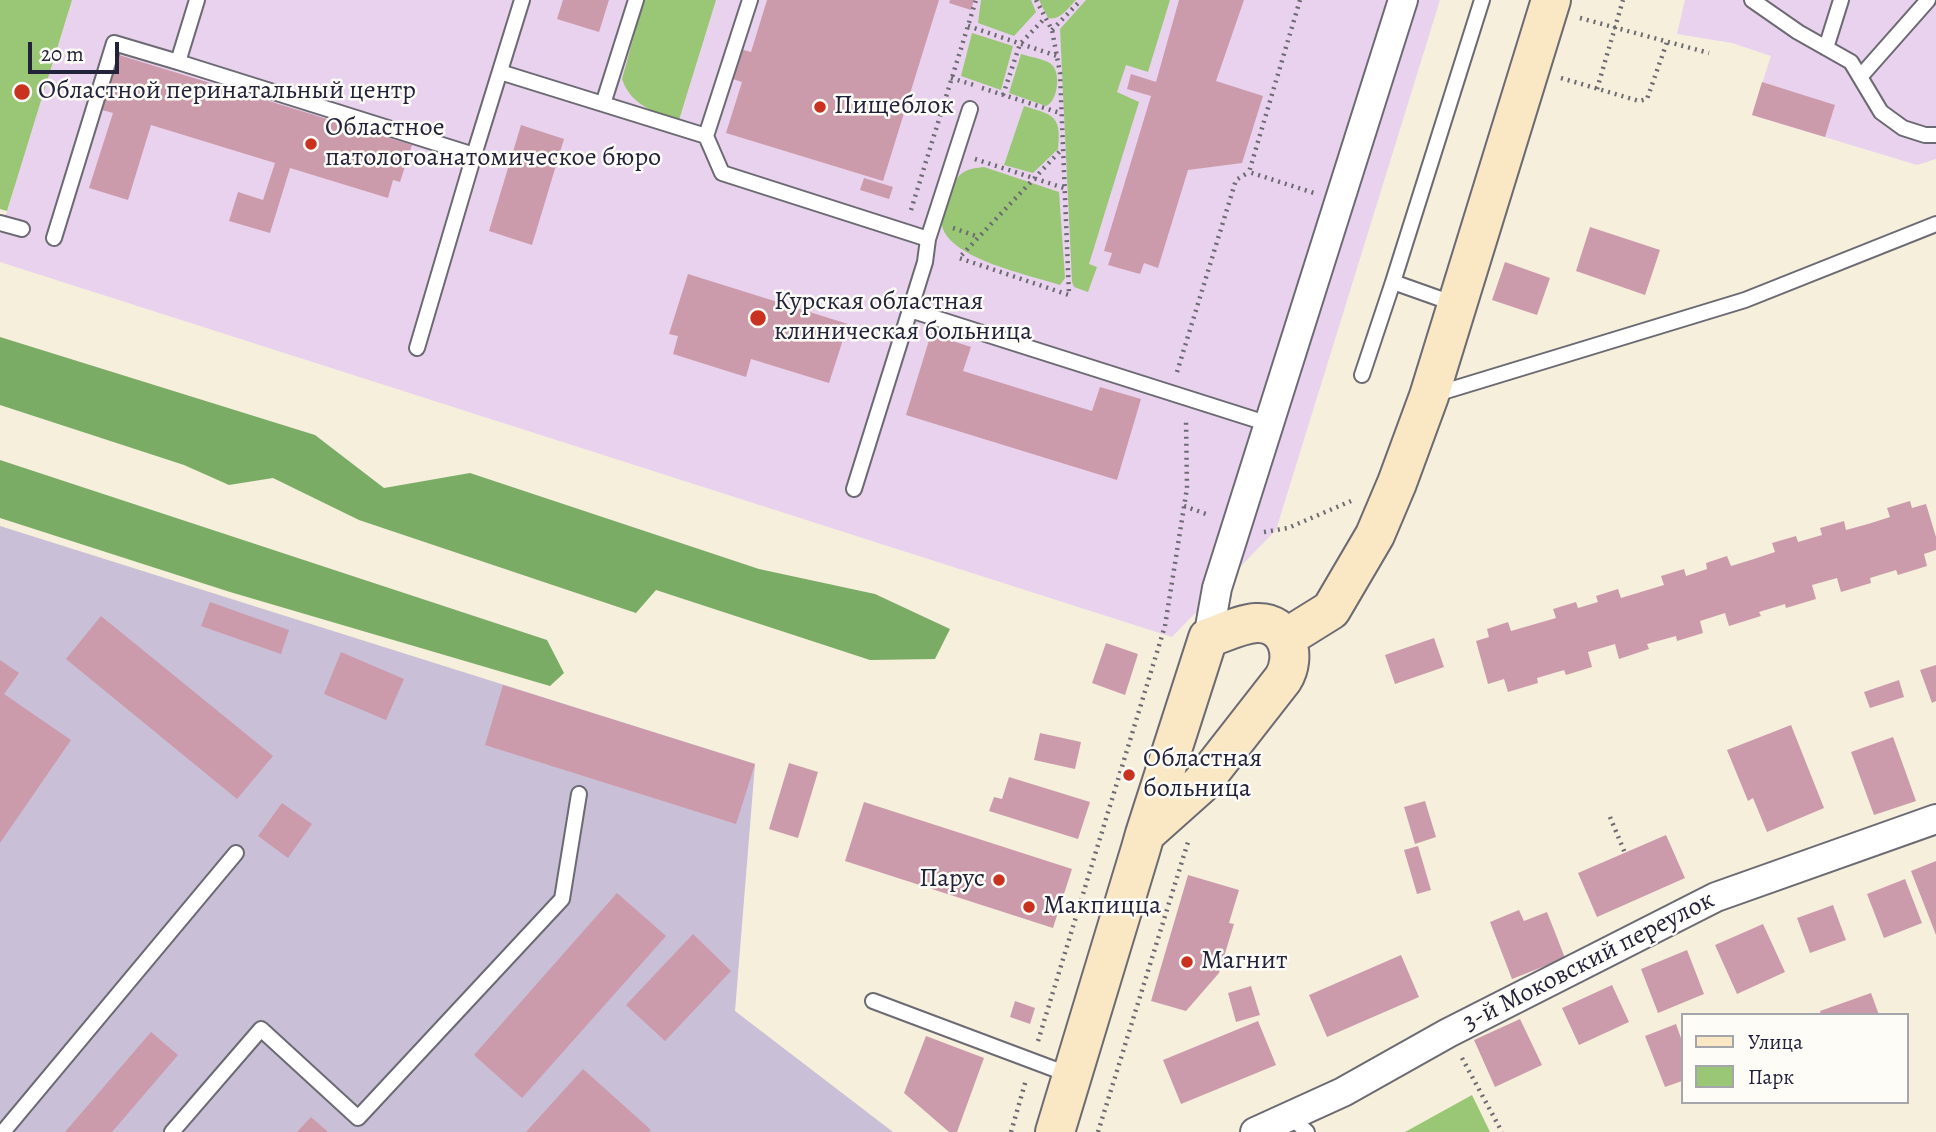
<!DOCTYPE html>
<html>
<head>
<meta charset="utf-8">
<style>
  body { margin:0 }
  #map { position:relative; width:1936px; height:1132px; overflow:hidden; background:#f5efdc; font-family:Alegreya,serif }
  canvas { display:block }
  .legend { position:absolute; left:1681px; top:1013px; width:228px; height:91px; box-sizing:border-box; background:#fdfcf7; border:2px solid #a5a5ac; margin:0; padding:9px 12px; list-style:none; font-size:21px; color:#22223b }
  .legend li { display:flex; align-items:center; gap:14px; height:35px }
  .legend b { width:35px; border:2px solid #a5a5ac }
  .scale { position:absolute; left:28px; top:42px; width:91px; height:32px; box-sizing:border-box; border:4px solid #22223b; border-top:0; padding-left:9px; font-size:21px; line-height:24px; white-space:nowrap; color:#22223b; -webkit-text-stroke:5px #fdfcf7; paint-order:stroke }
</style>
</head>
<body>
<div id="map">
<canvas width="1936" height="1132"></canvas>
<ul class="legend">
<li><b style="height:9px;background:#fae7c3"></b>Улица</li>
<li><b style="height:19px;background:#9ac775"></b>Парк</li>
</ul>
<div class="scale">20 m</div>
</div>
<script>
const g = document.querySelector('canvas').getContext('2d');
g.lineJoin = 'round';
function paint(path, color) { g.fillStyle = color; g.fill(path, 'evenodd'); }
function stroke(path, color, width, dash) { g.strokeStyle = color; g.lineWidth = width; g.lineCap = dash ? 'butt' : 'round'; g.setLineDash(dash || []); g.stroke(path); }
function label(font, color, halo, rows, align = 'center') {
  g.font = font + ' Alegreya,serif'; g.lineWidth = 5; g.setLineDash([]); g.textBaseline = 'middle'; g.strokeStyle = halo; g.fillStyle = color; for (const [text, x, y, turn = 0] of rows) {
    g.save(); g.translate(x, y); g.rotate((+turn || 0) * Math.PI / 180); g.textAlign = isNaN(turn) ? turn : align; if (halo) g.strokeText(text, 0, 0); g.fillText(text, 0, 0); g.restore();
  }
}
const built = new Path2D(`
  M 0,0 L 1440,0 L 1276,530 L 1172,637 L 0,262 L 0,234 L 14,189 Z
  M 1685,0 L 1936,0 L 1936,159 L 1917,165 L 1752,115 L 1771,56 L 1732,43 L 1677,34 Z`);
const industrial = new Path2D(`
  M 0,526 L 755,764 L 735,1011 L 893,1132 L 0,1132 Z`);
const green = new Path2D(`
  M 0,0 L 72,0 L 7,211 L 0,209 Z
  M 644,0 L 716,0 L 679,120 C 655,112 631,106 622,79 Z
  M 981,0 L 1031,0 L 1036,12 L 1014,36 L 978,23 Z
  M 1039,0 L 1076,0 C 1068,8 1060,21 1048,18 Z
  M 1086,0 L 1170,0 L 1148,72 L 1126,65 L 1117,92 L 1139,102 L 1089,264 L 1097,267 L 1088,292 L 1074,287 L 1072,282 L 1060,29 Z
  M 972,33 L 1013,46 L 1001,90 L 961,76 Z
  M 1021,54 C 1029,57 1048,59 1053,66 C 1061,76 1057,102 1046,106 L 1009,93 Z
  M 1024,106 C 1052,115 1062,114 1058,149 L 1033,173 L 1004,165 Z
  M 984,167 L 1059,192 L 1065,278 L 1060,285 C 1030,275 950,259 942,226 C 940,217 947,203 950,194 C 957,174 962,169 984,167 Z
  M 1472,1095 L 1490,1132 L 1405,1132 Z`);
const forest = new Path2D(`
  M 0,337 L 315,435 L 384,488 L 470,473 L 759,569 L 875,594 L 950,629 L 935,659 L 870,660 L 656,590 L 636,613 L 359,520 L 273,478 L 229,485 L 184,465 L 0,405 Z
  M 0,460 L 547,640 L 564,673 L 550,686 L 230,592 L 0,518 Z`);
const building = new Path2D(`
  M 563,0 L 609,0 L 599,32 L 557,19 Z
  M 767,0 L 939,0 L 883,181 L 726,133 L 742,82 L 727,77 L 737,48 L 751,52 Z
  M 950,0 L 974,0 L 971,10 L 949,3 Z
  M 1179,0 L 1244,0 L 1216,81 L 1263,96 L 1242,163 L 1188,170 L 1158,268 L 1144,263 L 1140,274 L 1108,265 L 1112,253 L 1104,251 L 1151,96 L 1127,89 L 1131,74 L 1156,82 Z
  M 119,55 L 412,145 L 400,182 L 393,180 L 388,198 L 290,168 L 270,233 L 229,221 L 238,192 L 263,200 L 275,163 L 151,125 L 128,200 L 89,188 L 113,113 L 102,110 Z
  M 1762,82 L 1835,105 L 1825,137 L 1752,115 Z
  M 521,125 L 564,139 L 532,245 L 489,231 Z
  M 864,178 L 893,187 L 889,199 L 860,190 Z
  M 1590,227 L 1660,250 L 1645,295 L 1576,271 Z
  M 1505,262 L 1550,278 L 1537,315 L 1492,300 Z
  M 688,274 L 848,324 L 829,383 L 751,359 L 746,377 L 673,354 L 678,336 L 669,334 Z
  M 931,334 L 971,347 L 963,371 L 1092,411 L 1100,387 L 1141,399 L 1117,480 L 906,415 Z
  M 1910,501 L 1912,508 L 1926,504 L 1936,537 L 1936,550 L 1924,554 L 1927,566 L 1898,575 L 1896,570 L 1870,578 L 1871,583 L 1841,592 L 1837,578 L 1812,585 L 1816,599 L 1786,608 L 1785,604 L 1759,612 L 1761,616 L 1729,626 L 1725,613 L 1700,621 L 1703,633 L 1677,641 L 1676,636 L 1647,644 L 1649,649 L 1619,659 L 1615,644 L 1588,652 L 1592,667 L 1566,675 L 1564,670 L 1537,678 L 1538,683 L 1508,692 L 1504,679 L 1488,684 L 1476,641 L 1489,637 L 1487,629 L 1508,622 L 1511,631 L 1556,618 L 1553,609 L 1576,602 L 1578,608 L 1598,602 L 1596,596 L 1618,589 L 1621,598 L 1664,585 L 1661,576 L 1684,569 L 1686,576 L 1707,569 L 1706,563 L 1727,556 L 1731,566 L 1754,559 L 1775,552 L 1772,543 L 1796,536 L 1798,542 L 1822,535 L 1820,528 L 1844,521 L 1846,530 L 1868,524 L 1890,517 L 1887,508 Z
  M 210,602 L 289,630 L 281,654 L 201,626 Z
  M 101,616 L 273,756 L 237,799 L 66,659 Z
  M 1434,638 L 1444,667 L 1395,684 L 1385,655 Z
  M 1106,643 L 1138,654 L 1125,695 L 1092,683 Z
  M 341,652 L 404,679 L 386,720 L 324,694 Z
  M 0,660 L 19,673 L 4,694 L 71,740 L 0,843 Z
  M 1936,665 L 1936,701 L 1932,703 L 1920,670 Z
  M 1899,680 L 1904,697 L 1870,708 L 1864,692 Z
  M 503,685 L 755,764 L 736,824 L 485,745 Z
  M 1791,725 L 1824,808 L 1767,832 L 1753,798 L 1748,801 L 1727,750 Z
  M 1040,733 L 1081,742 L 1075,769 L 1034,760 Z
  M 1893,737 L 1916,801 L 1874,815 L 1851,752 Z
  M 789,763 L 818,772 L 798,838 L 769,829 Z
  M 1009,777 L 1090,802 L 1078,839 L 989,811 L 994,797 L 1002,799 Z
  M 1425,801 L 1436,837 L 1415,844 L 1404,807 Z
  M 864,802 L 1072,869 L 1053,928 L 845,861 Z
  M 282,803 L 312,824 L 288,858 L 258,836 Z
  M 1666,835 L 1685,878 L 1597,917 L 1578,873 Z
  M 1418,846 L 1431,890 L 1417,894 L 1404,850 Z
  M 1936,861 L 1936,935 L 1911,871 Z
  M 1188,875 L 1239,890 L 1229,923 L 1234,924 L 1219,973 L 1186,1011 L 1151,1001 Z
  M 1905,879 L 1922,923 L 1884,938 L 1867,894 Z
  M 617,893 L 666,936 L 522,1098 L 474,1055 Z
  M 1833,905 L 1846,940 L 1810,953 L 1797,918 Z
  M 1519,910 L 1524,921 L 1547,912 L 1565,958 L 1512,979 L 1490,922 Z
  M 1763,924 L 1785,972 L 1737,994 L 1715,945 Z
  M 693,934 L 731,971 L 665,1041 L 626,1005 Z
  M 1687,950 L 1704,994 L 1658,1013 L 1641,969 Z
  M 1401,955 L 1419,997 L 1327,1037 L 1309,995 Z
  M 1612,985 L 1629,1022 L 1579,1045 L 1562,1008 Z
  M 1251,986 L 1260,1015 L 1236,1022 L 1228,993 Z
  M 1871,993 L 1879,1015 L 1821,1015 L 1820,1011 Z
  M 1015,1001 L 1035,1008 L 1030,1024 L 1010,1017 Z
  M 1520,1019 L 1542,1065 L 1495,1087 L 1474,1040 Z
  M 1258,1021 L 1276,1065 L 1181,1104 L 1163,1060 Z
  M 1676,1024 L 1682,1041 L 1682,1081 L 1665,1087 L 1645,1036 Z
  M 151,1032 L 178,1055 L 112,1132 L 65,1132 Z
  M 926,1036 L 984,1058 L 957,1132 L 949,1132 L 904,1093 Z
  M 583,1069 L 651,1130 L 649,1132 L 526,1132 Z
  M 311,1117 L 328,1132 L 297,1132 Z`);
const path = new Path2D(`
  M 1036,0 L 1052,30 L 1060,73 L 1069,295 L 959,258 L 1062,149
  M 1300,0 L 1249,172 L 1314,193
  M 1580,18 L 1709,53
  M 968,26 L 1057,56
  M 1052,30 L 1081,0
  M 951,78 L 974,85
  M 1561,78 L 1639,101 L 1647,99 L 1667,42
  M 982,88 L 1060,113
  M 1597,89 L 1623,0
  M 1003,95 L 1020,44 L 1045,18
  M 975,159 L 1064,188
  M 911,210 L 976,0
  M 953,228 L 979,237
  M 1177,372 L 1236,180 L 1249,172
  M 1184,506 L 1209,515
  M 1264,532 L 1288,528 L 1351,501
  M 1610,817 L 1625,853
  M 1038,1041 L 1165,626 L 1187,488 L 1186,420
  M 1462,1058 L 1502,1132
  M 1011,1132 L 1026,1080
  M 1098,1132 L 1188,842`);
const lane = new Path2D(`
  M 750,0 L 706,136 L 722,173 L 928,239
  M 1752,0 L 1798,32 L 1851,62 L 1881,112 L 1903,128 L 1925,135 L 1936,135
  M 1826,48 L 1841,0
  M 178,62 L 474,155 L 417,348
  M 500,72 L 706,136
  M 1860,77 L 1928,0
  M 603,104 L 636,0
  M 474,155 L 522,0
  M 0,223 L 22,229
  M 54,238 L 114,43 L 178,62 L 197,0
  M 1455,304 L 1393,282 L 1482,0
  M 910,310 L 925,262 L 928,239 L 970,109
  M 1362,375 L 1393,282
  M 1433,395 L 1745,300 L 1936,224
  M 854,489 L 910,310 L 1269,424
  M 873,1001 L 1070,1075
  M 1291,1117 L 1307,1132
  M 3,1132 L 236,853
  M 172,1132 L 261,1029 L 358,1118 L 562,899 L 579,794`);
const street = new Path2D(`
  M 1208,638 L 1217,588 L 1403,0
  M 1255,1132 L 1343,1092 L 1448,1033 L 1716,897 L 1936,819`);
const secondary = new Path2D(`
  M 1286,638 L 1331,610 L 1375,535 L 1397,483 L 1429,396 L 1551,0
  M 1055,1132 L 1141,848 L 1145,834 L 1208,638 C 1223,633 1240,624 1256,623 C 1288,621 1297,657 1283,679 L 1201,784 L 1145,834`);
const markers = [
  [22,92,9,"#c8321e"],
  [820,107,7,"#c8321e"],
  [311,144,7,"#c8321e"],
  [758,318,9,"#c8321e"],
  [1129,775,7,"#c8321e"],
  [999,880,7,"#c8321e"],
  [1029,907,7,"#c8321e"],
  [1187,962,7,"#c8321e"]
];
const poiNames = [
  ["Областной перинатальный центр",38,92],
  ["Пищеблок",834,107],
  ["Областное",325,129],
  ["патологоанатомическое бюро",325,159],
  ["Курская областная",774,303],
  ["клиническая больница",774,333],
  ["Областная",1143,760],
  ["больница",1143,790],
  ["Парус",985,880,"right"],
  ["Макпицца",1043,907],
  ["Магнит",1201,962]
];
const streetNames = [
  ["3-й Моковский переулок",1589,962,-27]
];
paint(built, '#e9d2ed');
paint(industrial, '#c9bfd7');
paint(green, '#9ac775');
paint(forest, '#7bac66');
paint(building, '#cc9bab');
stroke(lane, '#6c6a73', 18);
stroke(street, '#6c6a73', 32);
stroke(secondary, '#6c6a73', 42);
stroke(path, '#6c6a73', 4.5, [2, 5]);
stroke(lane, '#fff', 14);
stroke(street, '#fff', 28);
stroke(secondary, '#fae7c3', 38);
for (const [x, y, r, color] of markers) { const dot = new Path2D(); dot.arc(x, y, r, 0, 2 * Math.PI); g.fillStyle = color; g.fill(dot); stroke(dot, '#fdfcf7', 2.5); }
label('26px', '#22223b', '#fdfcf7', poiNames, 'left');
label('26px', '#22223b', '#fdfcf7', streetNames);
</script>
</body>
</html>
